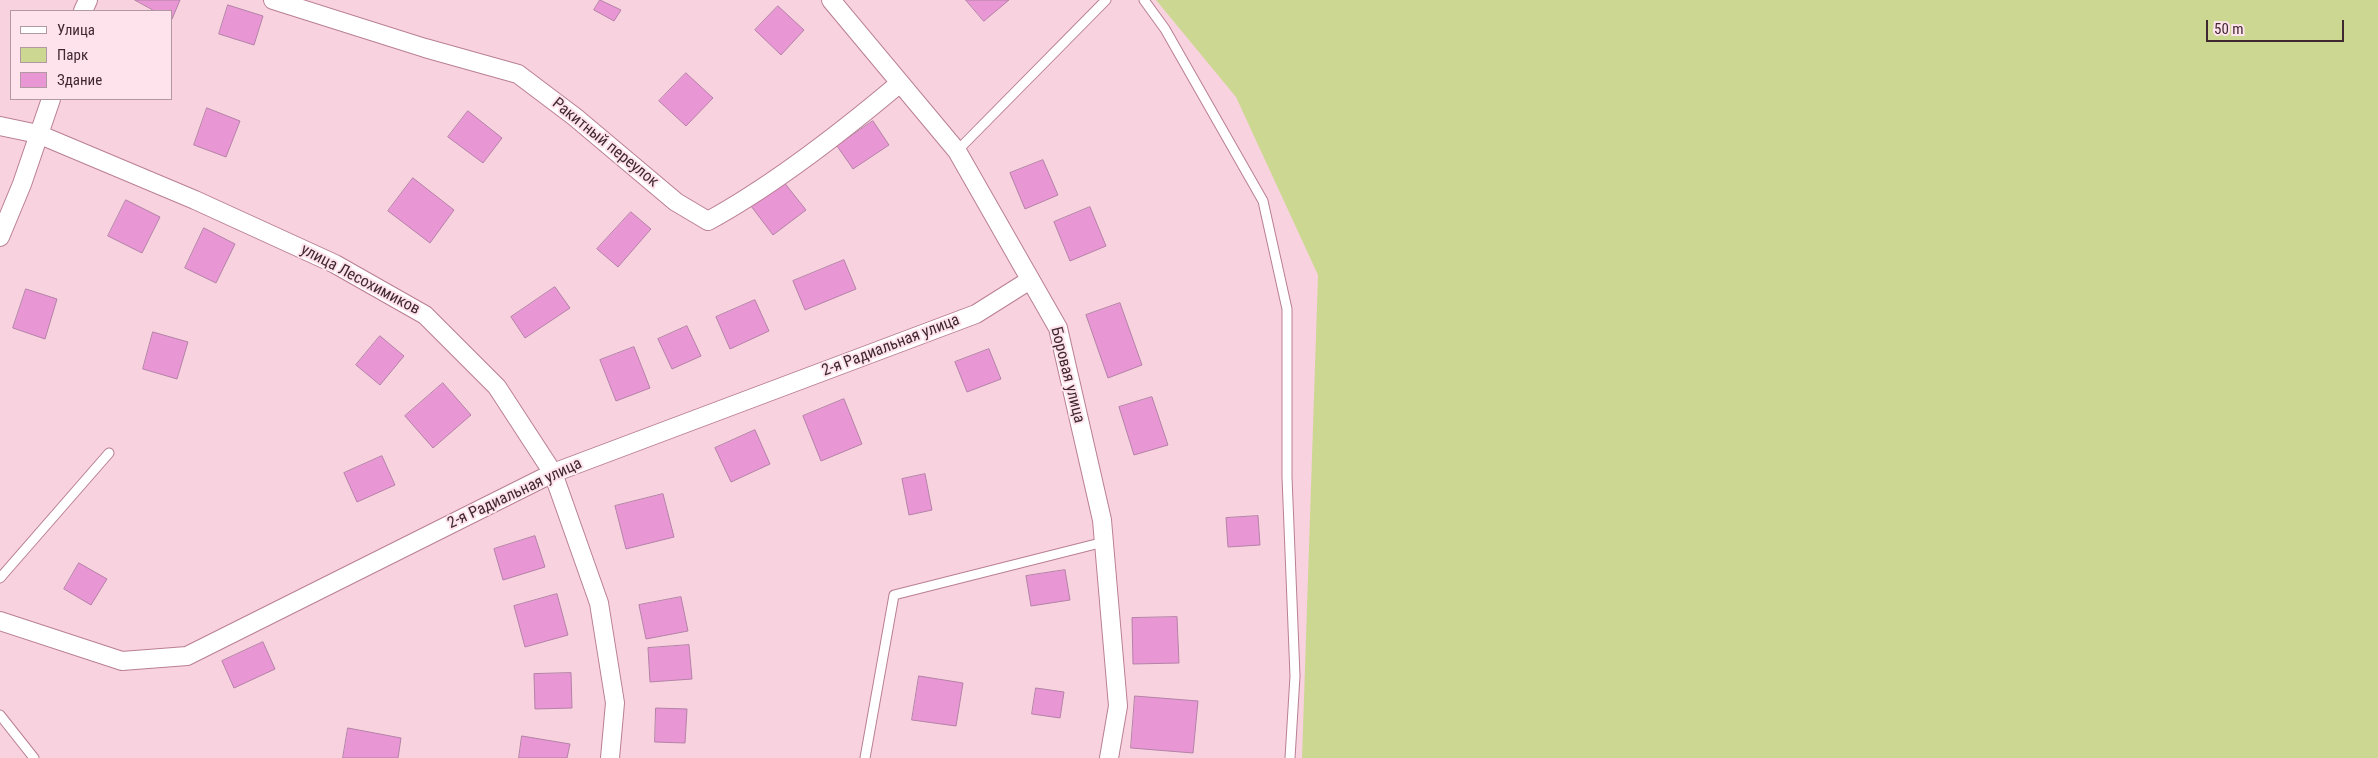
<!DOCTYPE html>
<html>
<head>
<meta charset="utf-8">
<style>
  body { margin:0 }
  #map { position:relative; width:2378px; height:758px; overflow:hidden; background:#f9d2df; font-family:"Roboto Condensed",sans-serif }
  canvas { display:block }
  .legend { position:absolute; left:10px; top:10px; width:162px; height:90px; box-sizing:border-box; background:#fee3ec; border:1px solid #b298a1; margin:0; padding:6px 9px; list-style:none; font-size:15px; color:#402831 }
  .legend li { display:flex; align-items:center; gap:10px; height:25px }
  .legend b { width:25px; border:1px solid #b298a1 }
  .scale { position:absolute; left:2206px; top:20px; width:138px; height:22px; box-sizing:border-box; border:2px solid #402831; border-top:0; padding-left:6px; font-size:15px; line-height:18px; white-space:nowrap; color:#402831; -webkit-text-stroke:4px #fee3ec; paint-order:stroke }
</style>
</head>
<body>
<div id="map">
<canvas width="2378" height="758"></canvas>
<ul class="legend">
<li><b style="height:6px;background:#fff"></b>Улица</li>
<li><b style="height:14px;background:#ccd892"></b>Парк</li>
<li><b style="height:14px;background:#e996d5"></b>Здание</li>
</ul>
<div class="scale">50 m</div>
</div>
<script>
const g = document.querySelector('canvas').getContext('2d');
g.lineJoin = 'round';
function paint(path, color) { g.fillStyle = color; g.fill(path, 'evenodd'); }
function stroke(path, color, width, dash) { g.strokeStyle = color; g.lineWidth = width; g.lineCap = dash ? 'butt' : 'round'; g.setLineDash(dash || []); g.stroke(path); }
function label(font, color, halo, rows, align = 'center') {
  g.font = font + ' "Roboto Condensed",sans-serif'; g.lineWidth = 4; g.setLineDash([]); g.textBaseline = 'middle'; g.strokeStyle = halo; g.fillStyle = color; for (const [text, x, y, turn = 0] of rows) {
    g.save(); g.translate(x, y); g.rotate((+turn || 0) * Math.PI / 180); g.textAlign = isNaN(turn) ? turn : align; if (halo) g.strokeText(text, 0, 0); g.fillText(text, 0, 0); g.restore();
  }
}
const green = new Path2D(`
  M 1156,0 L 2378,0 L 2378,758 L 1302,758 L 1318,275 L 1236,97 Z`);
const building = new Path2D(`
  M 135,0 L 180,0 L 172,19 L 171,11 L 155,11 Z
  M 600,0 L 621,10 L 614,21 L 594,10 Z
  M 966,0 L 1009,0 L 984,21 Z
  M 228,5 L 263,16 L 254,45 L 219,34 Z
  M 778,6 L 804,30 L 781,55 L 755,30 Z
  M 686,73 L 713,98 L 686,126 L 659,101 Z
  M 207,108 L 240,121 L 226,157 L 194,145 Z
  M 468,111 L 502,138 L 483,163 L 448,137 Z
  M 873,121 L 889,145 L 853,169 L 837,146 Z
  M 1043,160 L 1058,195 L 1025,209 L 1010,173 Z
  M 413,178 L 454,210 L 430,243 L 388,211 Z
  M 783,181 L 806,210 L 773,235 L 751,206 Z
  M 126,200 L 160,217 L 142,253 L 108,236 Z
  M 1090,207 L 1106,246 L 1070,261 L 1054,222 Z
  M 631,212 L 651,229 L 618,267 L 597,249 Z
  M 204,228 L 235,244 L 216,283 L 185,268 Z
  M 844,260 L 856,289 L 805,310 L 793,281 Z
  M 555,287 L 570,308 L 525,338 L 511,317 Z
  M 26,289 L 57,299 L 45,339 L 13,328 Z
  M 755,300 L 769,331 L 730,349 L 716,317 Z
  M 1120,303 L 1142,365 L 1108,378 L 1086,315 Z
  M 687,326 L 701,356 L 672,369 L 658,339 Z
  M 153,332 L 188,342 L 177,379 L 143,369 Z
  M 380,336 L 404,356 L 380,385 L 356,365 Z
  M 634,347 L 650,388 L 616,401 L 600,360 Z
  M 989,349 L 1001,379 L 967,392 L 955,362 Z
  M 443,383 L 471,415 L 433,448 L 405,416 Z
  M 1152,397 L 1168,445 L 1134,455 L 1119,407 Z
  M 844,399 L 862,444 L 821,461 L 803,416 Z
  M 755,430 L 770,464 L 731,482 L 715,448 Z
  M 382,456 L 395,485 L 357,502 L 344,473 Z
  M 925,474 L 932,510 L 909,515 L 902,479 Z
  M 663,494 L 674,537 L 626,549 L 615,506 Z
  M 1258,516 L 1260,545 L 1228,547 L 1226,518 Z
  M 535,536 L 545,567 L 503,580 L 494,549 Z
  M 79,563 L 107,579 L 91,605 L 64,589 Z
  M 1065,570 L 1070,600 L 1031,606 L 1026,576 Z
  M 557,594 L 568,635 L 525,647 L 514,606 Z
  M 681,597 L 688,631 L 646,639 L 639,605 Z
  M 1177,617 L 1179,663 L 1133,664 L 1132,618 Z
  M 263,642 L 275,669 L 234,688 L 222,661 Z
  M 689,645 L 692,679 L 650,682 L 648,648 Z
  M 571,673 L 572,708 L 535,709 L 534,674 Z
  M 919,676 L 963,683 L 956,726 L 912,720 Z
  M 1036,688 L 1064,692 L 1060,718 L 1032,714 Z
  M 1135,696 L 1198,701 L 1193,753 L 1131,748 Z
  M 656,708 L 687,709 L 685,743 L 655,742 Z
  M 348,728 L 401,738 L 398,758 L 343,758 Z
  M 522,736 L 570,744 L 567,758 L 519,758 Z`);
const lane = new Path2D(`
  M 1144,0 L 1165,29 L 1263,201 L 1287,309 L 1287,477 L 1295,676 L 1290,758
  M 957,151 L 1106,0
  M 0,578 L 109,453
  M 0,715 L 34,758
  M 865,758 L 894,595 L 1104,542`);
const street = new Path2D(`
  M 273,0 L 425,48 L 518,74 L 575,117 L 676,202 L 708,221 C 774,185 843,131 900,83
  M 831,0 L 957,151 L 1058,328 L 1102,520 L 1118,706 L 1109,758
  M 83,11 L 88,0
  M 0,126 L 38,134 L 195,200 L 335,264 L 425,315 L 497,387 L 553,473 L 599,603 L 615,703 L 610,758
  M 0,237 L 22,184 L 51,99
  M 0,621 L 122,661 L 187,656 L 553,473 L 976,314 L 1030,280`);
const streetNames = [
  ["Ракитный переулок",605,143,39],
  ["улица Лесохимиков",360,280,28],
  ["2-я Радиальная улица",891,346,-21],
  ["Боровая улица",1067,375,76],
  ["2-я Радиальная улица",515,494,-25]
];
paint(green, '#ccd892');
paint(building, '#e996d5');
stroke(building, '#b382a6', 1);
stroke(lane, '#b97f94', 11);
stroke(street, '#b97f94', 20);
stroke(lane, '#fff', 9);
stroke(street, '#fff', 18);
label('16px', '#402831', '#fee3ec', streetNames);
</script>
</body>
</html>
